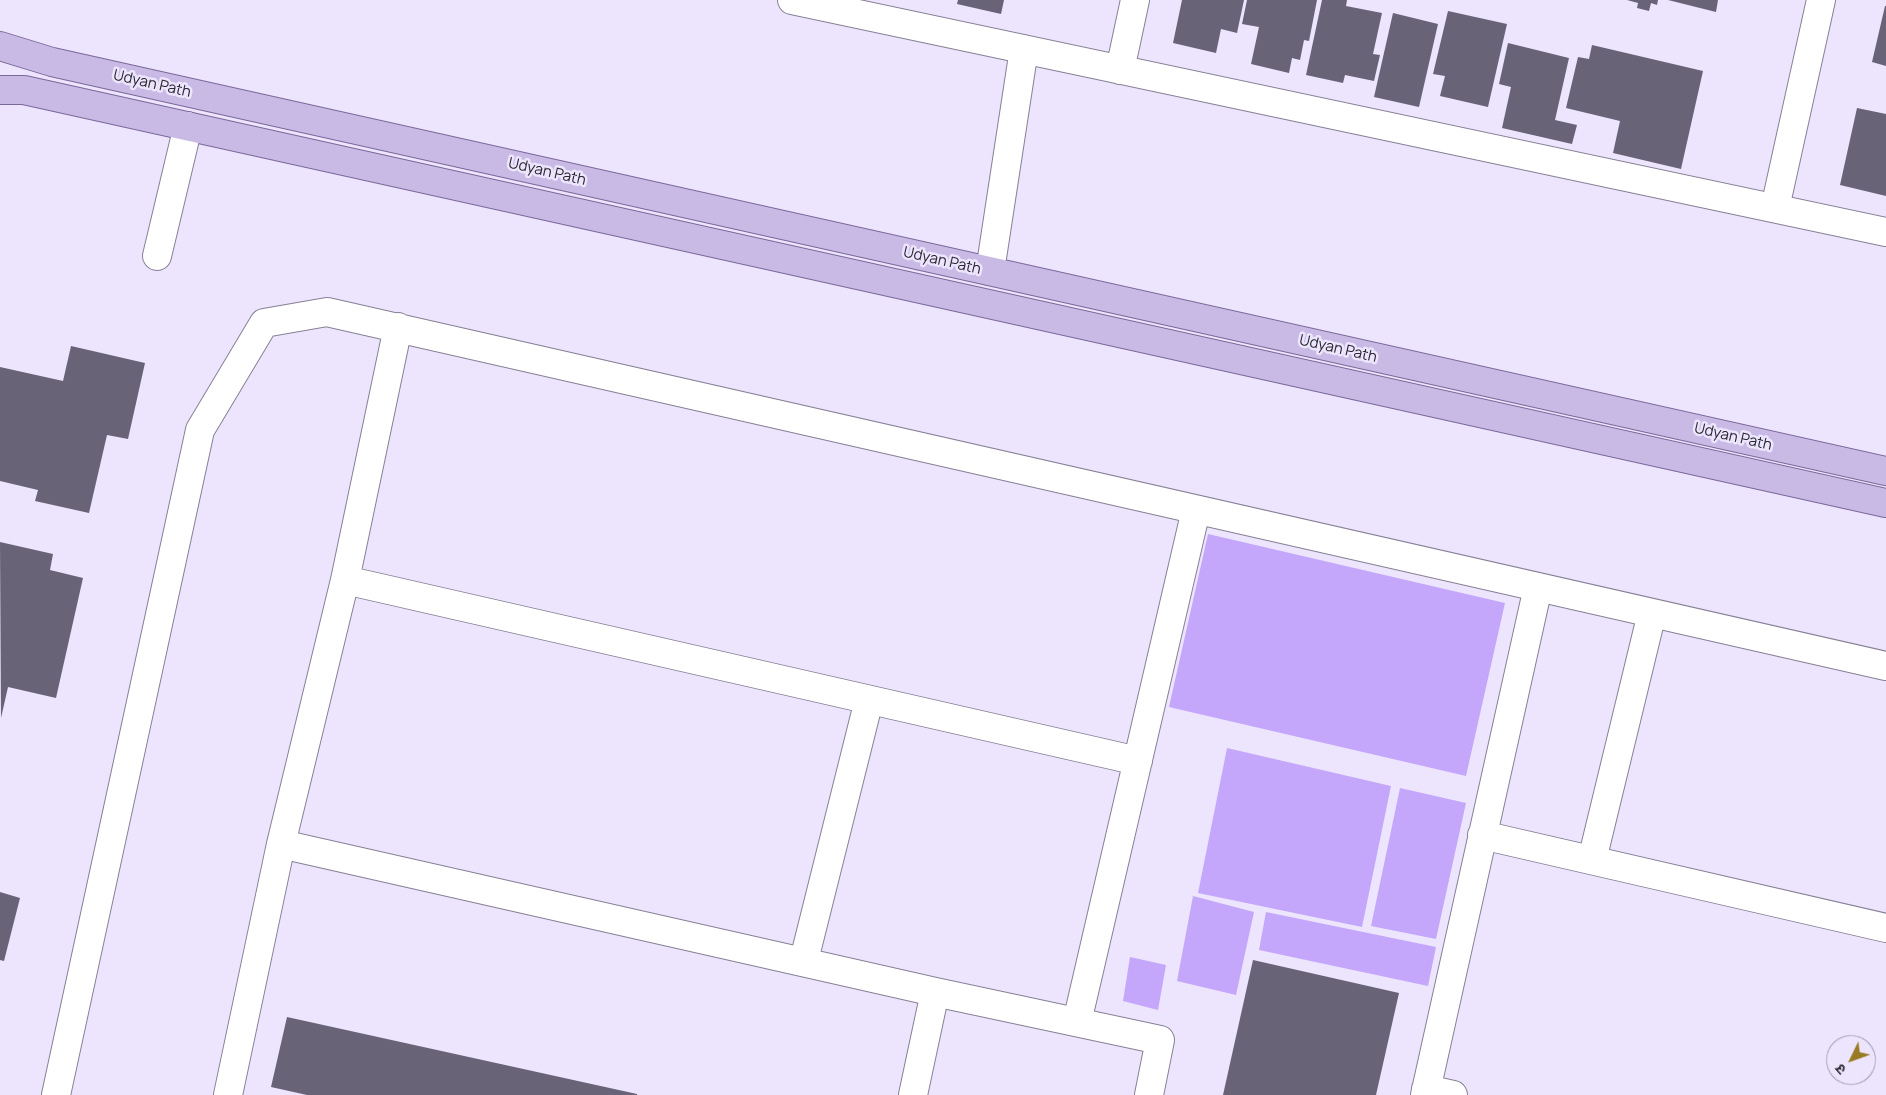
<!DOCTYPE html>
<html>
<head>
<meta charset="utf-8">
<style>
  body { margin:0 }
  #map { position:relative; width:1886px; height:1095px; overflow:hidden; background:#ece5fd; font-family:Manrope,"Noto Sans Devanagari",sans-serif }
  canvas { display:block }
  .north { position:absolute; left:1826px; top:1035px; width:50px; height:50px; box-sizing:border-box; background:#ece5fd; border:1px solid #9e99ab; border-radius:50%; rotate:228deg; font-size:14px; font-weight:700; line-height:20px; text-align:center; color:#29262f }
  .north::after { content:''; display:block; margin:auto; width:18px; height:22px; background:#987b24; clip-path:polygon(50% 0,100% 100%,50% 72%,0 100%) }
</style>
</head>
<body>
<div id="map">
<canvas width="1886" height="1095"></canvas>
<div class="north">उ</div>
</div>
<script>
const g = document.querySelector('canvas').getContext('2d');
g.lineJoin = 'round';
function paint(path, color) { g.fillStyle = color; g.fill(path, 'evenodd'); }
function stroke(path, color, width, dash) { g.strokeStyle = color; g.lineWidth = width; g.lineCap = dash ? 'butt' : 'round'; g.setLineDash(dash || []); g.stroke(path); }
function label(font, color, halo, rows, align = 'center') {
  g.font = font + ' Manrope,sans-serif'; g.lineWidth = 5; g.setLineDash([]); g.textBaseline = 'middle'; g.strokeStyle = halo; g.fillStyle = color; for (const [text, x, y, turn = 0] of rows) {
    g.save(); g.translate(x, y); g.rotate((+turn || 0) * Math.PI / 180); g.textAlign = isNaN(turn) ? turn : align; if (halo) g.strokeText(text, 0, 0); g.fillText(text, 0, 0); g.restore();
  }
}
const green = new Path2D(`
  M 1208,534 L 1505,603 L 1466,776 L 1169,707 Z
  M 1227,748 L 1391,786 L 1362,927 L 1198,893 Z
  M 1400,788 L 1466,803 L 1436,939 L 1371,926 Z
  M 1193,896 L 1254,912 L 1236,995 L 1177,981 Z
  M 1266,912 L 1436,947 L 1428,986 L 1259,950 Z
  M 1130,957 L 1166,965 L 1158,1010 L 1123,1001 Z`);
const building = new Path2D(`
  M 958,0 L 1004,0 L 1001,14 L 957,4 Z
  M 1182,0 L 1244,0 L 1237,33 L 1221,29 L 1216,53 L 1173,43 Z
  M 1247,0 L 1317,0 L 1309,41 L 1304,40 L 1300,60 L 1292,58 L 1289,73 L 1251,64 L 1259,27 L 1242,24 Z
  M 1322,0 L 1347,0 L 1346,6 L 1382,13 L 1373,54 L 1380,55 L 1374,81 L 1345,75 L 1343,83 L 1306,75 Z
  M 1627,0 L 1658,0 L 1657,5 L 1651,3 L 1649,11 L 1637,8 L 1638,3 Z
  M 1668,0 L 1718,0 L 1716,12 Z
  M 1885,6 L 1886,6 L 1886,66 L 1872,62 Z
  M 1448,11 L 1507,24 L 1488,107 L 1440,96 L 1445,76 L 1433,74 Z
  M 1393,13 L 1438,24 L 1419,107 L 1374,97 Z
  M 1508,43 L 1569,58 L 1555,120 L 1577,125 L 1572,144 L 1502,128 L 1511,87 L 1499,84 Z
  M 1592,45 L 1703,71 L 1681,169 L 1613,153 L 1620,121 L 1566,108 L 1578,57 L 1589,59 Z
  M 1857,108 L 1886,114 L 1886,196 L 1840,185 Z
  M 71,346 L 145,363 L 128,439 L 107,435 L 89,513 L 35,501 L 38,490 L 0,481 L 0,367 L 63,381 Z
  M 0,542 L 53,554 L 50,570 L 83,578 L 56,698 L 8,687 L 1,718 Z
  M 0,892 L 20,898 L 4,961 L 0,960 Z
  M 1253,960 L 1399,993 L 1376,1095 L 1223,1095 Z
  M 287,1017 L 637,1094 L 637,1095 L 307,1095 L 271,1087 Z`);
const minor = new Path2D(`
  M 792,0 L 1886,232
  M 1120,70 L 1135,0
  M 1775,208 L 1821,0
  M 157,256 L 188,126
  M 990,271 L 1024,49
  M 345,580 L 1138,761
  M 1482,835 L 1886,928
  M 281,844 L 935,992 L 1160,1040 L 1149,1095
  M 1592,860 L 1652,613
  M 804,960 L 869,700
  M 1077,1022 L 1196,510
  M 1426,1089 L 1453,1095
  M 56,1095 L 200,430 L 264,323 L 327,312 L 1886,666
  M 228,1095 L 281,844 L 345,580 L 398,327
  M 913,1095 L 935,992
  M 1425,1095 L 1538,587`);
const major = new Path2D(`
  M 0,46 L 52,62 L 1886,471
  M 0,90 L 24,90 L 1886,503`);
const streetNames = [
  ["Udyan Path",152,84,13],
  ["Udyan Path",547,172,13],
  ["Udyan Path",942,261,13],
  ["Udyan Path",1338,349,13],
  ["Udyan Path",1733,437,13]
];
paint(green, '#c4a7fb');
paint(building, '#696377');
stroke(minor, '#878196', 30);
stroke(major, '#7a689a', 30);
stroke(minor, '#fff', 28);
stroke(major, '#c9bae5', 28);
label('15px', '#29262f', '#ece5fd', streetNames);
</script>
</body>
</html>
